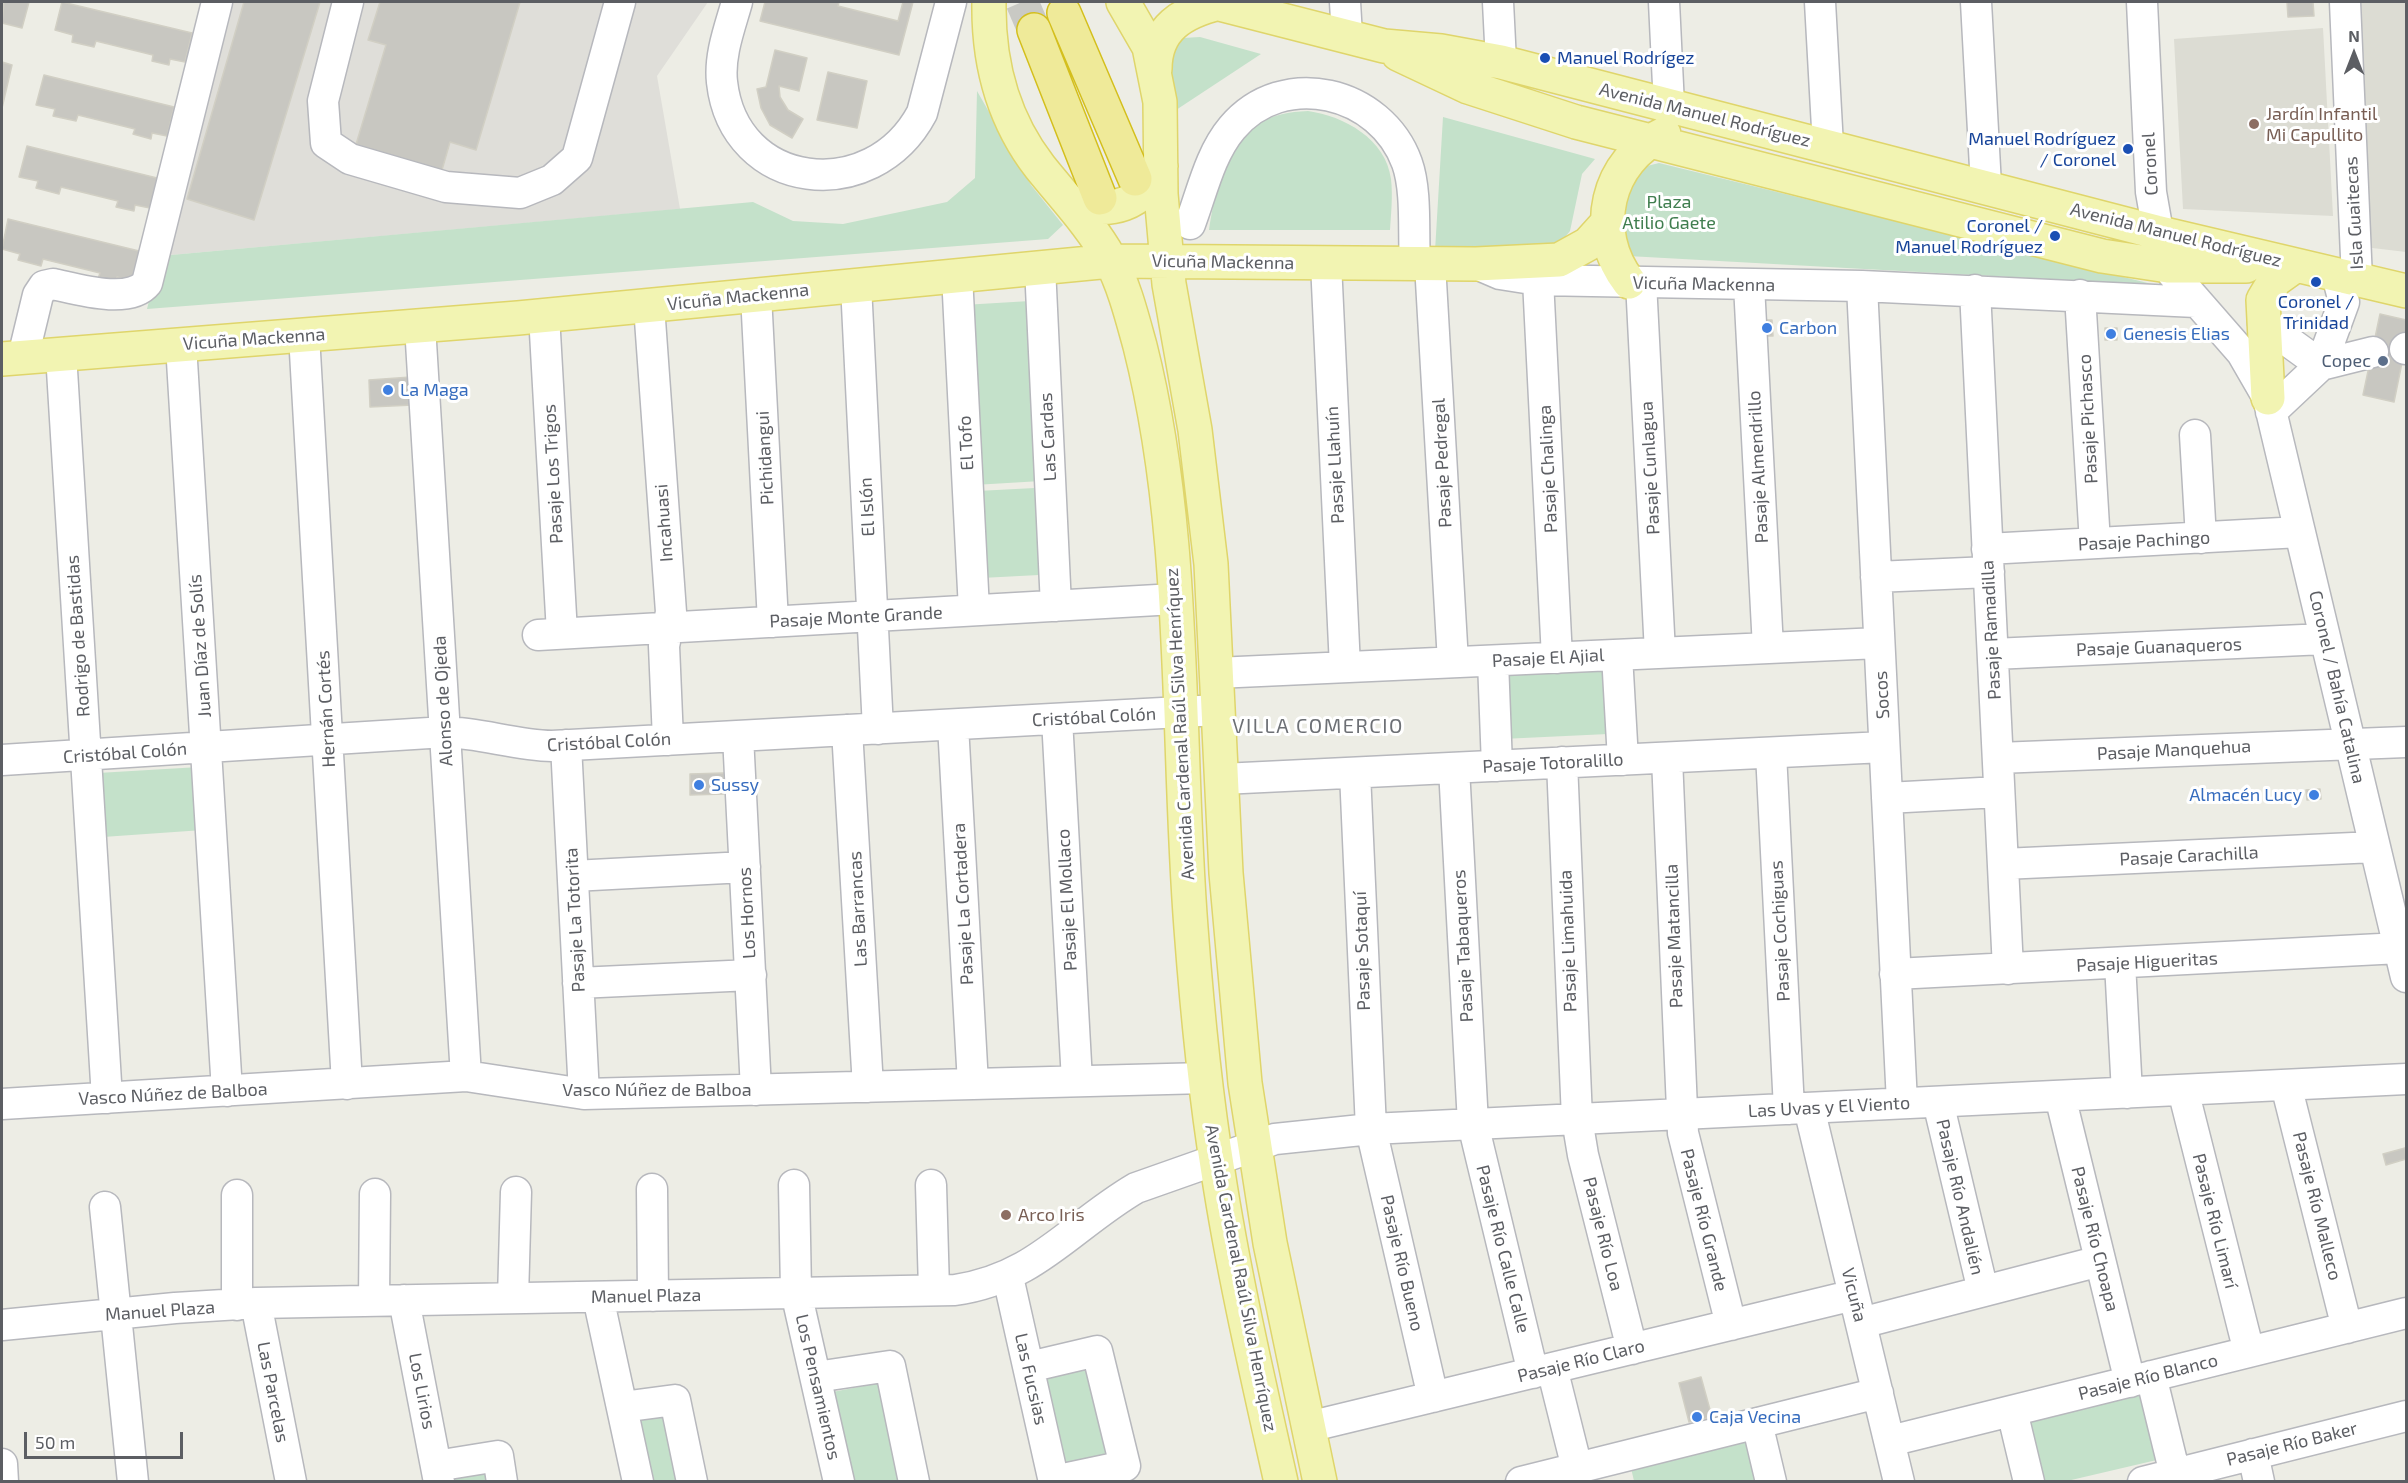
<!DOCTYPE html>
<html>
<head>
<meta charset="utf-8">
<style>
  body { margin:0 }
  #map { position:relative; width:2408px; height:1483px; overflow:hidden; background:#edede5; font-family:"Exo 2",sans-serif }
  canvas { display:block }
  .frame { position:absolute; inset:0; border:3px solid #5c5e63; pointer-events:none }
  .north { position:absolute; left:2324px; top:24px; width:60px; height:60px; -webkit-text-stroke:4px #fff; paint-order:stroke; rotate:0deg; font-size:16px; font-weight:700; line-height:24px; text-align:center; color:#5c5e63 }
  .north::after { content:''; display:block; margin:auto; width:21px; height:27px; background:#5c5e63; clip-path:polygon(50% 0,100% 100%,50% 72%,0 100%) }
  .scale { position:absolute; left:24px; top:1432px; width:159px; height:27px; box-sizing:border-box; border:3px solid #5c5e63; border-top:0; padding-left:8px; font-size:18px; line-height:21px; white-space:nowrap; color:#5c5e63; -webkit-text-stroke:4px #fff; paint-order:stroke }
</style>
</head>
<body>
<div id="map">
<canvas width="2408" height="1483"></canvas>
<div class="frame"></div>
<div class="north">N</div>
<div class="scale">50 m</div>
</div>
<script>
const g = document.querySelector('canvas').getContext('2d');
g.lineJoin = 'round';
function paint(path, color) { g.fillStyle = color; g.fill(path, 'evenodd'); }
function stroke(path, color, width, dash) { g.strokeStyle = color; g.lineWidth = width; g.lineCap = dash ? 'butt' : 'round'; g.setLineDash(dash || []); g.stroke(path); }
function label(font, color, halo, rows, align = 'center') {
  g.font = font + ' "Exo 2",sans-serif'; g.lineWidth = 6; g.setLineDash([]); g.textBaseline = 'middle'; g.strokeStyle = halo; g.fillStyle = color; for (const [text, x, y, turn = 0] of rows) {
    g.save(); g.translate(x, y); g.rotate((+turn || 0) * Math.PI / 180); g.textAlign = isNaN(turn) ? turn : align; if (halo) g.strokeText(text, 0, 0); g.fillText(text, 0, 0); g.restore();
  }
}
const industrial = new Path2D(`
  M 225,2 L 708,2 L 657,76 L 680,209 L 160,256 Z`);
const education = new Path2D(`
  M 2353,2 L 2406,2 L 2406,252 L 2364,247 Z
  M 2323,28 L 2333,216 L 2183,209 L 2174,39 Z`);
const green = new Path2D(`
  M 1200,37 L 1261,54 L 1176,110 L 1167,69 L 1169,50 L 1183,38 Z
  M 977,91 L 1031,185 L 1063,225 L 1048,239 L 147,309 L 160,256 L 753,202 L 793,221 L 843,224 L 947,202 L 975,178 Z
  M 1308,111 C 1344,116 1386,139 1391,179 C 1393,196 1391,214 1390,230 L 1209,230 C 1220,165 1230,114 1308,111 Z
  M 1443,117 L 1595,159 L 1582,174 L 1570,231 L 1556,248 L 1435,251 Z
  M 1659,163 L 2156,285 L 1628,256 L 1618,220 L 1635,169 Z
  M 1030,301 L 1041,481 L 974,485 L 963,305 Z
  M 1035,488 L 1039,575 L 981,578 L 977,491 Z
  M 1605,669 L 1608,734 L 1502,739 L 1499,674 Z
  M 199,767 L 203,830 L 103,837 L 98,773 Z
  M 1100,1363 L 1120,1453 L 1064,1465 L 1044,1375 Z
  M 885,1382 L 904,1481 L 844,1481 L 827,1393 Z
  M 2142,1385 L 2161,1459 L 2067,1481 L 2041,1481 L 2024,1416 Z
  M 667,1407 L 682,1481 L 643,1481 L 630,1415 Z
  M 1748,1438 L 1760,1481 L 1634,1481 L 1631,1468 Z
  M 492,1465 L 495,1481 L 451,1481 L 450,1473 Z`);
const building = new Path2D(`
  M 4,2 L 29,2 L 22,28 L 2,23 Z
  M 62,2 L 192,33 L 185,62 L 170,59 L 169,65 L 152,61 L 153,55 L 96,41 L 94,47 L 72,42 L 73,35 L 55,30 Z
  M 244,2 L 320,2 L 254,220 L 187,199 Z
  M 380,2 L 520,2 L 476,150 L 450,142 L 440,177 L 354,151 L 386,45 L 368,40 Z
  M 765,2 L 839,2 L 838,6 L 898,21 L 903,2 L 913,2 L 899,55 L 760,21 Z
  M 2287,2 L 2313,2 L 2314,16 L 2288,17 Z
  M 775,50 L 807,58 L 799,91 L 779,86 L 780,97 L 788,110 L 803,119 L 792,138 L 770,125 L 761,108 L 757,89 L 766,87 Z
  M 2,62 L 12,65 L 2,108 Z
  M 828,72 L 867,81 L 857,128 L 817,120 Z
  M 44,75 L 174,107 L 167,136 L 152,133 L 151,139 L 133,134 L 135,129 L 78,115 L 76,121 L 53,116 L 55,109 L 36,105 Z
  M 27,146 L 157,178 L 150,208 L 135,205 L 134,211 L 116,207 L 118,201 L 61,187 L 59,194 L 36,188 L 38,181 L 19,177 Z
  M 8,219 L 139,251 L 131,281 L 117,277 L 115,283 L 98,279 L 100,273 L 43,259 L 41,266 L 18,260 L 20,254 L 2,249 Z
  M 2380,314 L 2406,320 L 2406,343 L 2394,402 L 2363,395 Z
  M 1761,320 L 1772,320 L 1773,336 L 1761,336 Z
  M 2105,328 L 2117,328 L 2117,340 L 2105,340 Z
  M 411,377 L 413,405 L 370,407 L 369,380 Z
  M 724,773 L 724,794 L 690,795 L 690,774 Z
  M 2320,789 L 2321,799 L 2307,800 L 2306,790 Z
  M 2405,1148 L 2406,1159 L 2386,1165 L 2383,1154 Z
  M 1701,1377 L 1712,1417 L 1689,1422 L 1679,1383 Z`);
const highwayTunnel = new Path2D(`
  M 1022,2 L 1034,30`);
const minor = new Path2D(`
  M 348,2 L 323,101 L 326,143 L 350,159 L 446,187 L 520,193 L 552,180 L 577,158 L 620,2
  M 737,2 C 730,27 719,55 722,82 C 734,191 872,207 922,113 L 951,2
  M 1345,2 L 1347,36
  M 1498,2 L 1501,62
  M 1664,2 L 1669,106
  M 1820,2 L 1828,146
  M 1976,2 L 1986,186
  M 2142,2 L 2151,192 L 2161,249 L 2173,274 L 2242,353 L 2268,398 L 2406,977
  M 2345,2 L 2357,280
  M 1190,224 C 1202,192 1210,154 1232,128 C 1283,67 1381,91 1407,163 C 1417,191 1413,233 1415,263
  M 1326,263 L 1345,667
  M 1430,264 L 1453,662
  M 1479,265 L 1500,274 L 1538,280 L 1862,286 L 2196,302
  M 1040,267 L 1056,606
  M 957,275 L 974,610
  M 1538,280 L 1557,658
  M 1641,282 L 1660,653
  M 856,285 L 878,729
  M 1749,285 L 1768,648
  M 1862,286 L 1902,1103
  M 1975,290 L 2008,969
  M 756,295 L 773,622
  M 2080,295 L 2095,543
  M 649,306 L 671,612 L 664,646 L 668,740
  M 544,315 L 562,633
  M 2263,323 L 2321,365
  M 420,326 L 466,1076
  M 304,335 L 347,1084
  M 181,345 L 227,1091
  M 2405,349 L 2406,348
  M 61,354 L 107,1098
  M 23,357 L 38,295 L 44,286 L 53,284 C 77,289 129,305 147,283 L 217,2
  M 2321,365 L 2373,352
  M 2271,412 L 2321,365 L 2344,302 L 2337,275
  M 2195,435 L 2201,538
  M 1987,549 L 2300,532
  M 1876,577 L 1989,572
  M 538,635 L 1175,599
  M 1993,654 L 2325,639
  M 1617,655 L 1623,760
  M 1493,661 L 1497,766
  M 1216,673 L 1879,643
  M 1057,719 L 1077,1081
  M 953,725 L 973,1084
  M 847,730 L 868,1087
  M 738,736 L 756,1090
  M 566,745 L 584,1094
  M 1771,753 L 1789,1109
  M 1667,758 L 1683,1133 L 1731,1325
  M 1998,758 L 2406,742
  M 2,760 L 445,732 C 481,733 515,745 552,746 L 1218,710
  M 1562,762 L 1577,1119 L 1583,1155 L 1632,1349
  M 1454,768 L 1473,1124 L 1533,1373
  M 1355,773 L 1371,1129 L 1433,1397
  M 1222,779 L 1884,747
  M 1887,798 L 1999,792
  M 2003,864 L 2375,847
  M 573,876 L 745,867
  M 2120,963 L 2127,1093
  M 1895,974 L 2400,948
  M 578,983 L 751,975
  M 2286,1085 L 2347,1328
  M 2183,1090 L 2249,1352
  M 2060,1096 L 2130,1382
  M 1938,1102 L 1983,1291
  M 2,1104 L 466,1076 L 584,1094 L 1206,1078
  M 1809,1108 L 1899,1482
  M 794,1185 L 796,1292 L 839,1482
  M 931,1185 L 934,1290
  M 652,1189 L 653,1296
  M 237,1195 L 237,1305
  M 105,1207 L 133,1482
  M 1008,1277 L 1054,1482
  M 598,1297 L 638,1482
  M 513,1298 L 516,1192
  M 374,1300 L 375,1194
  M 404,1300 L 439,1482
  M 256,1303 L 291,1482
  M 1861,1323 L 2100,1261
  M 2,1325 L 175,1308 L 256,1303 L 955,1290 C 1035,1279 1071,1226 1136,1188 L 1275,1139 L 1371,1129 L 2406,1079
  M 1029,1367 L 1097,1351 L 1125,1466 L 1054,1481
  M 1552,1368 L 1577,1468
  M 2151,1376 L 2175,1474
  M 816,1377 L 890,1366 L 914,1482
  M 622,1407 L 675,1400 L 692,1482
  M 2012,1411 L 2029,1482
  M 1757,1423 L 1771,1482
  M 1308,1427 L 1854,1295
  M 1890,1441 L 2406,1313
  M 2253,1454 L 2259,1482
  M 2,1464 L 3,1482
  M 436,1466 L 498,1456 L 502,1482
  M 1521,1482 L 1878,1393
  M 2143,1482 L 2406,1416`);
const major = new Path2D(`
  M 989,2 C 988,63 1002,118 1040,167 C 1064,197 1091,225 1110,259 C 1124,285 1132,317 1140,346 C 1188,536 1176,734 1191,928 C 1197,1009 1205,1092 1218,1172 C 1234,1276 1258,1379 1281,1482
  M 1123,2 L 1149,47 L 1160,102 L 1161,194 L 1169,284 L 1195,430 L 1211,564 L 1226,873 L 1245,1083 L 1270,1243 L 1320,1482
  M 1212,2 L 1384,46 L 1441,51 L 1501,62 L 2156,232 L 2406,291
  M 1398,54 L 1468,87 L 1576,122 L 2102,256 L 2168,266 L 2246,266
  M 1155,69 C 1155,28 1183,12 1219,3
  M 1070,202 C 1111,215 1142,206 1161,166
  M 1629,282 C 1590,232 1606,160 1664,134
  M 2,359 L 518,318 L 1111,261 L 1476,264 L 1559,260 L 1588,244 L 1607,223
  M 2268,398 L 2263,300 L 2275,280 L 2296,265`);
const highway = new Path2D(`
  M 1064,13 L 1135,179
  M 1034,30 L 1100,198`);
const markers = [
  [1545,58,6,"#1a4fb4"],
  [2254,124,6,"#8d6e63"],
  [2128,149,6,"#1a4fb4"],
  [2055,236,6,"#1a4fb4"],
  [2316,282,6,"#1a4fb4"],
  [1767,328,6,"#3f7fe0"],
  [2111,334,6,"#3f7fe0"],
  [2383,361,6,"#5c6f8a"],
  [388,390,6,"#3f7fe0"],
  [699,785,6,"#3f7fe0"],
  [2314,795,6,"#3f7fe0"],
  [1006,1215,6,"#8d6e63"],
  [1697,1417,6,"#3f7fe0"]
];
const transitNames = [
  ["Manuel Rodrígez",1557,58,"left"],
  ["Manuel Rodríguez",2116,139],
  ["/ Coronel",2116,160],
  ["Coronel /",2043,226],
  ["Manuel Rodríguez",2043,247],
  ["Coronel /",2316,302,"center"],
  ["Trinidad",2316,323,"center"]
];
const educationNames = [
  ["Jardín Infantil",2266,114],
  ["Mi Capullito",2266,135],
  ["Arco Iris",1018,1215]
];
const streetNames = [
  ["Avenida Manuel Rodríguez",1705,115,14],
  ["Coronel",2150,164,-93],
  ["Isla Guaitecas",2354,213,-93],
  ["Avenida Manuel Rodríguez",2176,235,14],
  ["Vicuña Mackenna",1223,262,1],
  ["Vicuña Mackenna",1704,284,1],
  ["Vicuña Mackenna",738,297,-6],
  ["Vicuña Mackenna",254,339,-4],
  ["Pasaje Pichasco",2088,419,-93],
  ["Las Cardas",1048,437,-93],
  ["El Tofo",966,443,-93],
  ["Pichidangui",765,458,-93],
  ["Pasaje Pedregal",1442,463,-93],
  ["Pasaje Llahuín",1335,465,-93],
  ["Pasaje Almendrillo",1758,467,-93],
  ["Pasaje Cunlagua",1650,468,-93],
  ["Pasaje Chalinga",1548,469,-93],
  ["Pasaje Los Trigos",553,474,-93],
  ["El Islón",867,507,-93],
  ["Incahuasi",664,523,-94],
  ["Pasaje Pachingo",2144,541,-3],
  ["Pasaje Monte Grande",856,617,-3],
  ["Pasaje Ramadilla",1991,630,-93],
  ["Rodrigo de Bastidas",78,636,-94],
  ["Juan Díaz de Solís",200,646,-94],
  ["Pasaje Guanaqueros",2159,647,-2],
  ["Pasaje El Ajial",1548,658,-3],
  ["Coronel / Bahía Catalina",2337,687,77],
  ["Socos",1882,695,-93],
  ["Alonso de Ojeda",443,701,-93],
  ["Hernán Cortés",326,709,-93],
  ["Cristóbal Colón",1094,717,-3],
  ["Avenida Cardenal Raúl Silva Henríquez",1180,724,-93],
  ["Cristóbal Colón",609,742,-3],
  ["Pasaje Manquehua",2174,750,-3],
  ["Cristóbal Colón",125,753,-4],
  ["Pasaje Totoralillo",1553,763,-3],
  ["Pasaje Carachilla",2189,856,-3],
  ["Pasaje El Mollaco",1067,900,-93],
  ["Pasaje La Cortadera",963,904,-93],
  ["Las Barrancas",858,909,-93],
  ["Los Hornos",747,913,-93],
  ["Pasaje La Totorita",575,920,-93],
  ["Pasaje Cochiguas",1780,931,-93],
  ["Pasaje Matancilla",1674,936,-92],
  ["Pasaje Limahuida",1568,941,-92],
  ["Pasaje Tabaqueros",1463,946,-93],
  ["Pasaje Sotaquí",1362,951,-92],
  ["Pasaje Higueritas",2147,962,-3],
  ["Vasco Núñez de Balboa",657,1090],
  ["Vasco Núñez de Balboa",173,1094,-3],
  ["Las Uvas y El Viento",1829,1107,-3],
  ["Pasaje Río Andalién",1960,1197,77],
  ["Pasaje Río Malleco",2317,1206,76],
  ["Pasaje Río Grande",1704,1220,76],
  ["Pasaje Río Limarí",2215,1221,76],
  ["Pasaje Río Loa",1603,1234,76],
  ["Pasaje Río Choapa",2095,1239,76],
  ["Pasaje Río Calle Calle",1503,1249,76],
  ["Pasaje Río Bueno",1402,1263,77],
  ["Avenida Cardenal Raúl Silva Henríquez",1241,1278,79],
  ["Vicuña",1854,1295,76],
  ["Manuel Plaza",646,1296,-1],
  ["Manuel Plaza",160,1311,-4],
  ["Pasaje Río Claro",1581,1361,-14],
  ["Pasaje Río Blanco",2148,1377,-14],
  ["Las Fucsias",1031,1379,77],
  ["Los Pensamientos",818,1387,77],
  ["Los Lirios",422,1391,79],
  ["Las Parcelas",273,1392,79],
  ["Pasaje Río Baker",2292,1444,-14]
];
const parkNames = [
  ["Plaza",1669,202],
  ["Atilio Gaete",1669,223]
];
const shopNames = [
  ["Carbon",1779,328],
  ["Genesis Elias",2123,334],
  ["La Maga",400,390],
  ["Sussy",711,785],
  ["Almacén Lucy",2302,795,"right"],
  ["Caja Vecina",1709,1417]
];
const serviceNames = [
  ["Copec",2371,361]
];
const neighbourhoodNames = [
  ["VILLA COMERCIO",1318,726]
];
paint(industrial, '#dfded9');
paint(education, '#dcdcd3');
paint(green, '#c4e1ca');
paint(building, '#c8c7c1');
stroke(building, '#d1cfc4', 1.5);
stroke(highwayTunnel, '#c9c9c4', 33, [33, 16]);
stroke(minor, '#b7b8bd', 33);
stroke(major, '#dfd56b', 36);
stroke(highway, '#d4bf1d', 36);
stroke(minor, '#fff', 30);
stroke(major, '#f2f4b2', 33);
stroke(highway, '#efea99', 33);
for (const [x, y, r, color] of markers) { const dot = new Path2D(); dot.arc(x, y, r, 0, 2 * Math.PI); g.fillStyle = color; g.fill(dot); stroke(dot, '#fff', 2); }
label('18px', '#164399', '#fff', transitNames, 'right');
label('18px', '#785e54', '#fff', educationNames, 'left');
label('18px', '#5c5e63', '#fff', streetNames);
label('18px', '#407e4f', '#fff', parkNames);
label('18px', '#366cbe', '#fff', shopNames, 'left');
label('18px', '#4e5e75', '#fff', serviceNames, 'right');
g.letterSpacing = '1.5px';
label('20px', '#6d7075', '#fff', neighbourhoodNames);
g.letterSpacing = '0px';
</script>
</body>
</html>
